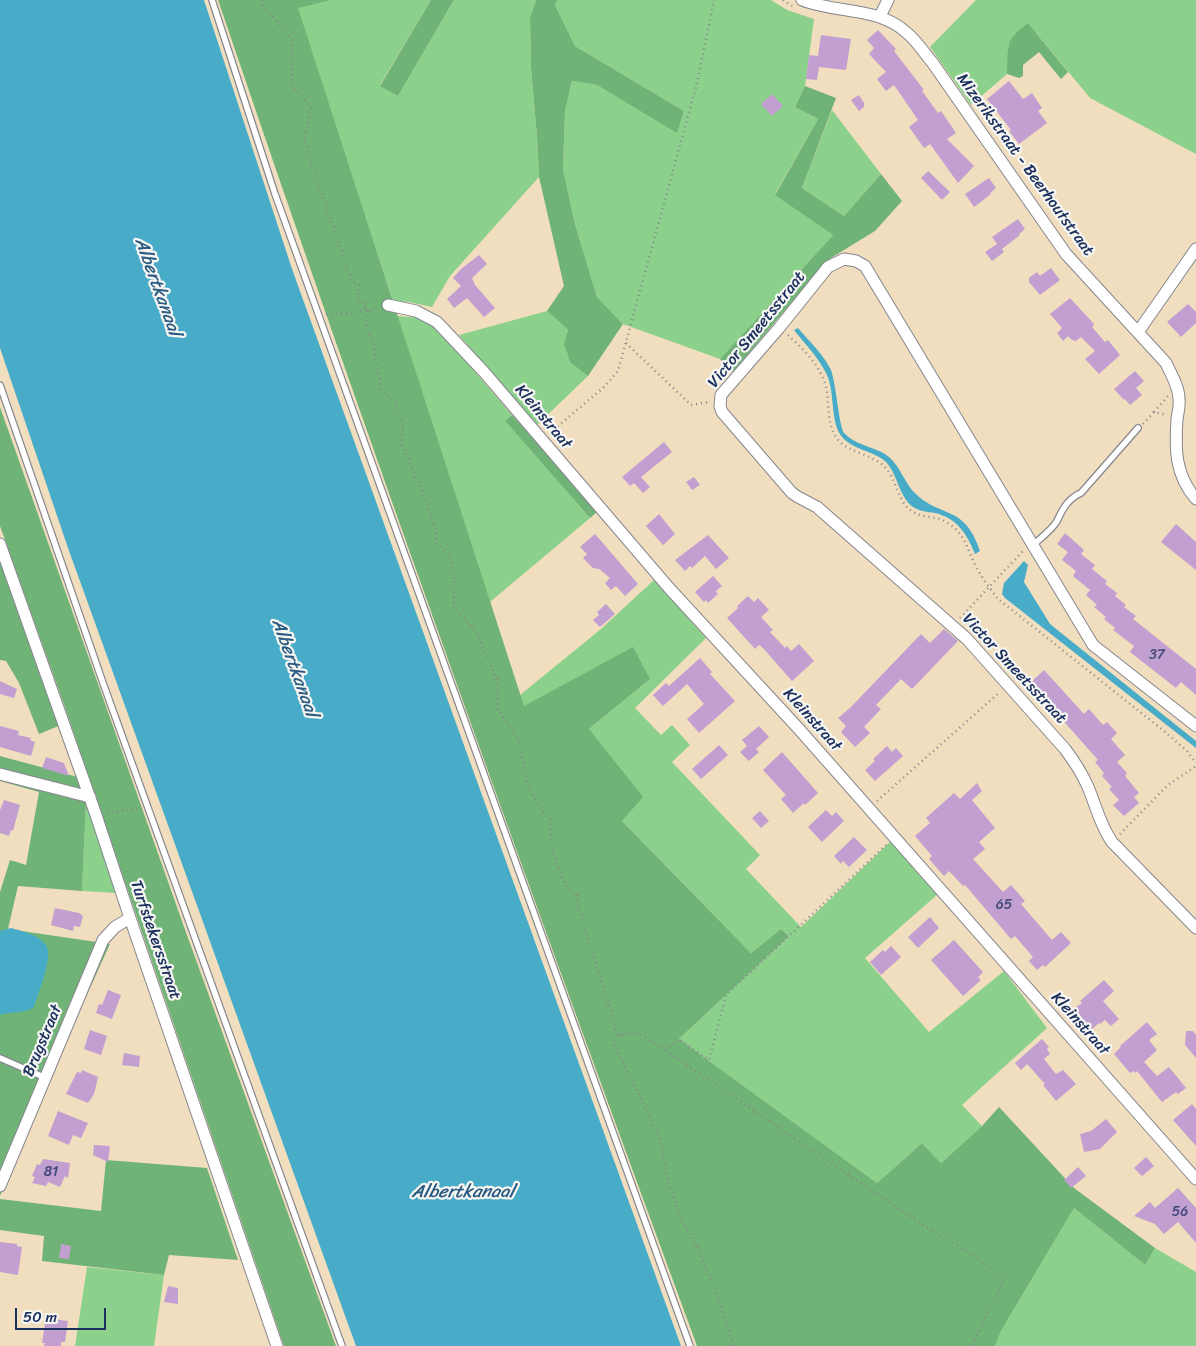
<!DOCTYPE html>
<html>
<head>
<meta charset="utf-8">
<style>
  body { margin:0 }
  #map { position:relative; width:1196px; height:1346px; overflow:hidden; background:#f1debf; font-family:Sriracha,sans-serif }
  canvas { display:block }
  .scale { position:absolute; left:15px; top:1308px; width:91px; height:22px; box-sizing:border-box; border:2px solid #1b2f5e; border-top:0; padding-left:6px; font-size:15px; line-height:18px; white-space:nowrap; color:#1b2f5e; -webkit-text-stroke:4px #f6f6f2; paint-order:stroke }
</style>
</head>
<body>
<div id="map">
<canvas width="1196" height="1346"></canvas>
<div class="scale">50 m</div>
</div>
<script>
const g = document.querySelector('canvas').getContext('2d');
g.lineJoin = 'round';
function paint(path, color) { g.fillStyle = color; g.fill(path, 'evenodd'); }
function stroke(path, color, width, dash) { g.strokeStyle = color; g.lineWidth = width; g.lineCap = dash ? 'butt' : 'round'; g.setLineDash(dash || []); g.stroke(path); }
function label(font, color, halo, rows, align = 'center') {
  g.font = font + ' Sriracha,sans-serif'; g.lineWidth = 4.5; g.setLineDash([]); g.textBaseline = 'middle'; g.strokeStyle = halo; g.fillStyle = color; for (const [text, x, y, turn = 0] of rows) {
    g.save(); g.translate(x, y); g.rotate((+turn || 0) * Math.PI / 180); g.textAlign = isNaN(turn) ? turn : align; if (halo) g.strokeText(text, 0, 0); g.fillText(text, 0, 0); g.restore();
  }
}
const green = new Path2D(`
  M 331,0 L 431,0 L 380,85 L 398,96 L 454,0 L 536,0 L 530,18 L 531,68 L 537,137 L 539,177 L 450,276 L 432,307 L 409,302 L 393,301 L 297,7 Z
  M 557,0 L 771,0 L 787,10 L 814,19 L 805,86 L 795,107 L 818,119 L 775,194 L 833,235 L 720,359 L 623,324 L 597,297 L 575,224 L 563,169 L 565,111 L 572,81 L 597,85 L 677,132 L 684,111 L 575,46 L 555,5 Z
  M 976,0 L 1196,0 L 1196,154 L 1090,98 L 1028,23 L 1008,46 L 1007,74 L 971,105 L 930,47 Z
  M 832,110 L 881,174 L 844,216 L 802,188 Z
  M 547,311 L 568,330 C 561,355 569,360 588,376 L 537,425 L 459,335 Z
  M 397,316 L 424,318 L 437,328 L 512,415 L 506,422 L 590,518 L 490,602 Z
  M 654,580 L 706,638 L 635,708 L 661,735 L 672,725 L 690,745 L 672,762 L 760,855 L 746,869 L 801,927 L 892,840 L 938,894 L 865,958 L 929,1032 L 1004,971 L 1047,1028 L 962,1105 L 982,1126 L 941,1163 L 922,1143 L 877,1183 L 679,1039 L 789,936 L 781,929 L 751,953 L 622,821 L 589,729 L 650,679 L 524,706 L 520,695 L 601,629 Z
  M 86,802 L 116,893 L 82,891 Z
  M 1074,1208 L 1145,1265 L 1155,1248 L 1196,1272 L 1196,1346 L 995,1346 L 1001,1331 Z
  M 87,1267 L 164,1275 L 154,1346 L 75,1346 Z`);
const forest = new Path2D(`
  M 218,0 L 331,0 L 298,8 L 524,706 L 633,647 L 650,679 L 589,729 L 643,797 L 622,821 L 751,953 L 781,929 L 789,936 L 679,1039 L 877,1183 L 922,1143 L 941,1163 L 982,1126 L 999,1107 L 1074,1188 L 1155,1248 L 1145,1265 L 1074,1208 L 1001,1331 L 995,1346 L 697,1346 C 533,899 371,451 218,0 Z
  M 431,0 L 454,0 L 398,96 L 380,86 Z
  M 536,0 L 557,0 L 555,5 L 575,46 L 684,111 L 677,133 L 597,85 L 572,81 L 565,111 L 563,169 L 575,224 L 597,297 L 623,324 L 588,376 L 570,362 L 564,344 L 568,330 L 547,311 L 564,286 L 539,177 L 537,137 L 531,68 L 530,18 Z
  M 1028,23 L 1068,72 L 1061,79 L 1039,52 L 1023,65 L 1023,76 L 1019,78 L 1007,74 C 1008,46 1004,41 1028,23 Z
  M 805,86 L 836,98 L 802,188 L 844,216 L 881,174 L 902,201 L 875,231 L 826,261 L 733,372 L 720,359 L 833,235 L 775,195 L 818,119 L 795,107 Z
  M 0,407 L 183,924 L 336,1346 L 284,1346 L 66,710 L 0,526 Z
  M 512,415 L 598,511 L 590,518 L 505,421 Z
  M 0,559 L 61,725 L 39,734 L 19,683 L 6,661 L 0,660 Z
  M 0,756 L 78,777 L 86,802 L 82,891 L 18,886 L 8,929 L 110,944 L 21,1140 L 0,1196 L 0,892 L 10,860 L 26,865 L 39,792 L 0,781 Z
  M 106,1160 L 207,1168 L 238,1260 L 169,1255 L 164,1275 L 42,1261 L 44,1236 L 0,1230 L 0,1199 L 101,1211 Z`);
const water = new Path2D(`
  M 0,0 L 204,0 L 292,269 L 681,1346 L 356,1346 L 68,548 L 0,348 Z
  M 798,328 C 809,341 824,355 831,370 C 836,383 839,426 844,433 C 854,444 873,447 885,454 C 898,462 903,479 912,490 C 939,520 964,502 980,551 L 975,554 C 967,534 957,518 935,513 C 928,512 919,511 913,507 C 899,497 898,475 886,462 C 874,451 854,450 843,438 C 829,423 836,392 826,373 C 818,357 805,344 794,330 Z
  M 1024,561 L 1028,565 L 1024,582 L 1050,624 L 1196,741 L 1196,748 L 1005,598 L 1002,594 L 1004,583 Z
  M 11,928 C 22,931 39,935 46,945 C 54,955 38,994 34,1007 C 25,1014 11,1011 0,1015 L 0,931 Z`);
const building = new Path2D(`
  M 878,30 L 896,49 L 894,51 L 924,90 L 922,91 L 938,113 L 941,111 L 956,133 L 947,139 L 974,166 L 958,183 L 930,144 L 924,148 L 909,127 L 918,120 L 894,85 L 886,91 L 877,79 L 886,72 L 869,54 L 874,48 L 867,40 Z
  M 821,35 L 851,39 L 846,70 L 819,67 L 817,80 L 806,79 L 809,55 L 818,56 Z
  M 1009,81 L 1023,99 L 1032,93 L 1042,108 L 1038,111 L 1047,123 L 1019,144 L 1009,131 L 1011,130 L 987,99 Z
  M 772,94 L 783,106 L 772,116 L 761,104 Z
  M 859,95 L 864,103 L 864,107 L 859,111 L 851,100 Z
  M 928,171 L 950,192 L 942,200 L 921,178 Z
  M 989,178 L 996,188 L 990,193 L 991,194 L 974,207 L 965,194 Z
  M 1018,219 L 1025,229 L 1019,234 L 1020,235 L 1002,249 L 1004,252 L 992,261 L 985,252 L 997,244 L 992,237 Z
  M 479,255 L 487,264 L 472,278 L 475,285 L 495,308 L 484,317 L 467,298 L 454,308 L 447,299 L 461,286 L 453,278 L 461,269 Z
  M 1051,268 L 1060,280 L 1040,295 L 1029,282 L 1029,278 L 1037,272 L 1040,276 Z
  M 1070,298 L 1094,324 L 1092,327 L 1105,342 L 1108,340 L 1120,355 L 1099,374 L 1085,359 L 1095,351 L 1081,337 L 1076,341 L 1072,340 L 1068,336 L 1063,341 L 1057,333 L 1062,328 L 1050,314 Z
  M 1188,304 L 1196,312 L 1196,323 L 1181,337 L 1167,322 Z
  M 1135,371 L 1144,381 L 1136,388 L 1142,395 L 1130,405 L 1125,399 L 1124,400 L 1114,389 Z
  M 664,442 L 672,452 L 641,477 L 650,487 L 643,493 L 634,483 L 630,486 L 622,477 Z
  M 694,477 L 700,485 L 692,490 L 686,482 Z
  M 659,514 L 675,534 L 663,545 L 646,526 Z
  M 1176,524 L 1196,542 L 1196,570 L 1161,542 Z
  M 1065,533 L 1084,550 L 1081,554 L 1095,565 L 1092,569 L 1107,581 L 1105,584 L 1117,593 L 1115,596 L 1126,605 L 1124,607 L 1136,616 L 1133,619 L 1196,669 L 1196,695 L 1181,682 L 1176,688 L 1130,652 L 1134,646 L 1113,630 L 1115,628 L 1104,619 L 1106,617 L 1094,607 L 1097,605 L 1086,595 L 1090,590 L 1073,576 L 1076,571 L 1062,560 L 1068,552 L 1057,544 Z
  M 595,534 L 638,584 L 625,596 L 616,586 L 611,590 L 605,583 L 610,578 L 599,569 L 593,568 L 583,558 L 587,554 L 580,547 Z
  M 708,535 L 729,558 L 716,569 L 705,556 L 692,568 L 690,566 L 685,571 L 675,560 Z
  M 713,576 L 722,586 L 716,591 L 718,594 L 708,603 L 706,600 L 704,602 L 695,592 Z
  M 748,596 L 754,602 L 758,598 L 769,610 L 761,617 L 773,630 L 770,632 L 785,648 L 787,646 L 791,651 L 799,644 L 814,661 L 792,681 L 763,648 L 759,645 L 755,649 L 727,618 L 738,608 L 737,606 Z
  M 606,604 L 615,614 L 600,627 L 593,620 L 599,615 L 597,612 Z
  M 944,629 L 958,641 L 912,689 L 901,679 L 876,705 L 881,709 L 864,727 L 870,733 L 855,747 L 841,732 L 846,726 L 838,718 L 850,708 L 921,634 L 930,643 Z
  M 700,658 L 712,672 L 710,674 L 735,701 L 699,733 L 687,719 L 704,704 L 687,684 L 663,706 L 653,695 L 666,683 L 669,686 Z
  M 1044,670 L 1084,714 L 1089,709 L 1103,725 L 1107,722 L 1117,733 L 1111,739 L 1125,755 L 1117,762 L 1127,773 L 1125,776 L 1139,793 L 1134,797 L 1139,803 L 1124,816 L 1113,805 L 1119,800 L 1109,789 L 1112,787 L 1102,776 L 1104,773 L 1095,762 L 1098,760 L 1030,683 Z
  M 0,681 L 17,689 L 14,698 L 0,694 Z
  M 0,726 L 19,731 L 18,735 L 31,738 L 30,740 L 35,742 L 31,756 L 0,747 Z
  M 759,726 L 769,737 L 756,749 L 759,752 L 749,761 L 740,752 L 747,746 L 742,740 Z
  M 719,745 L 728,755 L 701,779 L 692,769 Z
  M 887,746 L 892,752 L 896,748 L 903,756 L 875,781 L 865,770 L 875,761 L 873,759 Z
  M 782,752 L 818,793 L 805,805 L 804,803 L 793,813 L 781,799 L 786,795 L 763,770 Z
  M 46,757 L 64,763 L 69,776 L 42,768 Z
  M 977,783 L 982,791 L 972,800 L 995,828 L 979,842 L 985,849 L 973,859 L 1003,892 L 1011,885 L 1025,901 L 1021,904 L 1052,940 L 1061,932 L 1071,943 L 1045,967 L 1043,965 L 1037,970 L 1029,961 L 1033,957 L 1015,936 L 1011,939 L 965,885 L 963,886 L 949,871 L 944,876 L 929,859 L 932,856 L 915,836 L 930,823 L 926,818 L 954,793 L 960,799 Z
  M 4,800 L 20,805 L 13,831 L 11,830 L 9,836 L 0,833 L 0,810 Z
  M 826,810 L 832,816 L 836,812 L 844,821 L 822,842 L 808,827 Z
  M 760,811 L 769,821 L 761,828 L 752,818 Z
  M 854,837 L 867,850 L 849,867 L 843,861 L 841,864 L 834,856 Z
  M 55,908 L 79,913 L 83,916 L 80,927 L 74,926 L 73,931 L 51,925 Z
  M 930,917 L 939,928 L 918,948 L 908,937 Z
  M 954,940 L 983,972 L 978,977 L 981,980 L 963,996 L 931,960 Z
  M 891,946 L 901,957 L 881,975 L 870,962 L 883,950 L 885,952 Z
  M 1104,980 L 1114,991 L 1103,1001 L 1119,1019 L 1111,1026 L 1105,1020 L 1100,1024 L 1099,1023 L 1092,1029 L 1074,1009 L 1082,1003 L 1080,1001 Z
  M 108,990 L 121,995 L 112,1019 L 96,1013 L 99,1004 L 102,1005 Z
  M 1147,1022 L 1157,1034 L 1149,1040 L 1157,1050 L 1144,1062 L 1157,1076 L 1169,1067 L 1186,1088 L 1178,1094 L 1176,1092 L 1162,1102 L 1137,1071 L 1135,1073 L 1133,1071 L 1130,1073 L 1114,1054 L 1121,1047 L 1120,1046 Z
  M 90,1030 L 107,1036 L 101,1055 L 84,1049 Z
  M 1186,1031 L 1193,1031 L 1196,1035 L 1196,1058 L 1185,1045 Z
  M 1042,1039 L 1049,1047 L 1047,1049 L 1050,1054 L 1044,1059 L 1056,1074 L 1063,1070 L 1076,1084 L 1056,1101 L 1043,1085 L 1045,1084 L 1027,1064 L 1021,1070 L 1015,1063 Z
  M 124,1053 L 140,1056 L 139,1067 L 122,1065 Z
  M 82,1070 L 98,1077 L 94,1094 L 88,1103 L 66,1094 L 77,1072 L 81,1073 Z
  M 1192,1104 L 1196,1109 L 1196,1146 L 1173,1120 Z
  M 58,1111 L 88,1123 L 81,1138 L 73,1135 L 69,1145 L 48,1136 Z
  M 1106,1119 L 1117,1132 L 1100,1149 L 1084,1152 L 1080,1134 L 1091,1131 Z
  M 94,1145 L 110,1146 L 108,1162 L 93,1155 Z
  M 1146,1157 L 1154,1166 L 1142,1176 L 1134,1168 Z
  M 43,1159 L 70,1163 L 68,1178 L 65,1176 L 60,1187 L 48,1182 L 46,1186 L 32,1183 L 35,1177 L 32,1176 L 37,1164 L 40,1165 Z
  M 1078,1167 L 1086,1176 L 1071,1188 L 1064,1180 Z
  M 1178,1188 L 1196,1208 L 1196,1243 L 1178,1222 L 1164,1234 L 1155,1224 L 1134,1216 L 1150,1202 L 1155,1208 Z
  M 0,1242 L 17,1244 L 17,1246 L 22,1247 L 18,1275 L 0,1272 Z
  M 61,1244 L 71,1246 L 69,1259 L 59,1258 Z
  M 168,1286 L 178,1288 L 178,1304 L 164,1302 Z
  M 46,1318 L 68,1321 L 65,1342 L 61,1342 L 61,1346 L 44,1346 L 45,1343 L 42,1343 Z`);
const path = new Path2D(`
  M 262,0 L 264,6 L 293,41 L 292,85 L 311,107 L 304,140 L 351,280 L 359,285 L 357,296 L 368,311 L 366,328 L 373,343 L 381,389 L 396,402 L 397,413 L 403,423 L 402,445 L 427,502 L 435,528 L 437,544 C 461,560 453,581 453,606 L 477,633 L 498,682 L 497,708 L 518,740 L 525,771 L 527,786 L 541,810 L 550,819 L 552,850 L 567,889 L 577,894 L 578,906 L 618,1035 L 636,1032 L 666,1051 L 926,1227 L 971,1254 L 1004,1279 L 972,1346
  M 783,0 L 792,6
  M 326,314 L 347,314 L 377,308
  M 788,335 C 803,349 818,363 825,383 C 831,402 824,423 839,441 C 849,452 873,455 885,467 C 896,479 897,498 909,509 C 920,519 937,515 948,523 C 967,536 967,551 978,570 C 983,580 991,589 997,598 L 1164,731 L 1187,751 L 1196,763
  M 626,343 L 691,405 L 709,402
  M 1154,412 L 1168,396
  M 1143,424 L 1154,412 L 1167,415
  M 550,433 L 603,388 L 618,371 L 697,83 L 714,0
  M 960,618 L 1023,551
  M 877,801 L 1000,692
  M 107,814 L 141,808
  M 1120,834 L 1168,785 L 1196,766
  M 618,1035 L 614,1045 L 660,1138 L 670,1188 L 683,1222 L 696,1244 L 720,1303 L 734,1346
  M 666,1051 L 679,1039 L 709,1060 L 726,995 L 887,844`);
const lane = new Path2D(`
  M 212,0 L 275,194 L 690,1346
  M 0,385 L 103,683 L 342,1346
  M 1033,545 C 1040,539 1055,527 1058,519 C 1063,508 1069,498 1081,493 L 1138,428
  M 0,1058 L 46,1078`);
const street = new Path2D(`
  M 802,0 C 837,14 878,6 907,33 C 917,41 924,53 932,62 L 1066,254 L 1166,363 C 1171,374 1179,387 1179,399 C 1180,406 1178,412 1177,419 C 1175,449 1175,475 1196,499
  M 880,16 L 888,0
  M 388,305 L 416,311 L 437,322 L 484,372 L 669,588 L 798,728 L 1196,1179
  M 1138,332 L 1196,249
  M 0,544 L 96,815 L 130,918 L 277,1346
  M 1196,726 L 1093,645 L 865,266 L 856,261 L 844,259 L 828,267 L 779,328 L 721,395 L 720,406 L 722,412 L 792,493 L 798,497 L 817,507 L 967,639 L 1065,749 C 1074,761 1082,773 1088,787 C 1096,806 1100,825 1112,842 L 1196,928
  M 0,774 L 90,797
  M 0,1186 L 103,940 L 115,927 L 130,918`);
const numberNames = [
  ["37",1157,655],
  ["65",1004,905],
  ["81",51,1172],
  ["56",1180,1212]
];
const streetNames = [
  ["Mizerikstraat - Beerhoutstraat",1025,165,54],
  ["Victor Smeetsstraat",757,330,-51],
  ["Kleinstraat",543,417,50],
  ["Victor Smeetsstraat",1014,669,47],
  ["Kleinstraat",812,720,48],
  ["Turfstekersstraat",155,940,71],
  ["Kleinstraat",1080,1024,48],
  ["Brugstraat",43,1041,-67]
];
const waterNames = [
  ["Albertkanaal",157,287,70],
  ["Albertkanaal",294,668,70],
  ["Albertkanaal",463,1192]
];
paint(green, '#8bd18b');
paint(forest, '#70b377');
paint(water, '#48acc8');
paint(building, '#c19fd0');
stroke(lane, '#86868e', 8);
stroke(street, '#86868e', 13);
stroke(path, '#86868e', 2.5, [1, 4]);
stroke(lane, '#fff', 5.5);
stroke(street, '#fff', 11);
label('14px', '#444b7a', null, numberNames);
label('16px', '#1b2f5e', '#f6f6f2', streetNames);
label('italic 18px', '#2b5b83', '#f6f6f2', waterNames);
</script>
</body>
</html>
